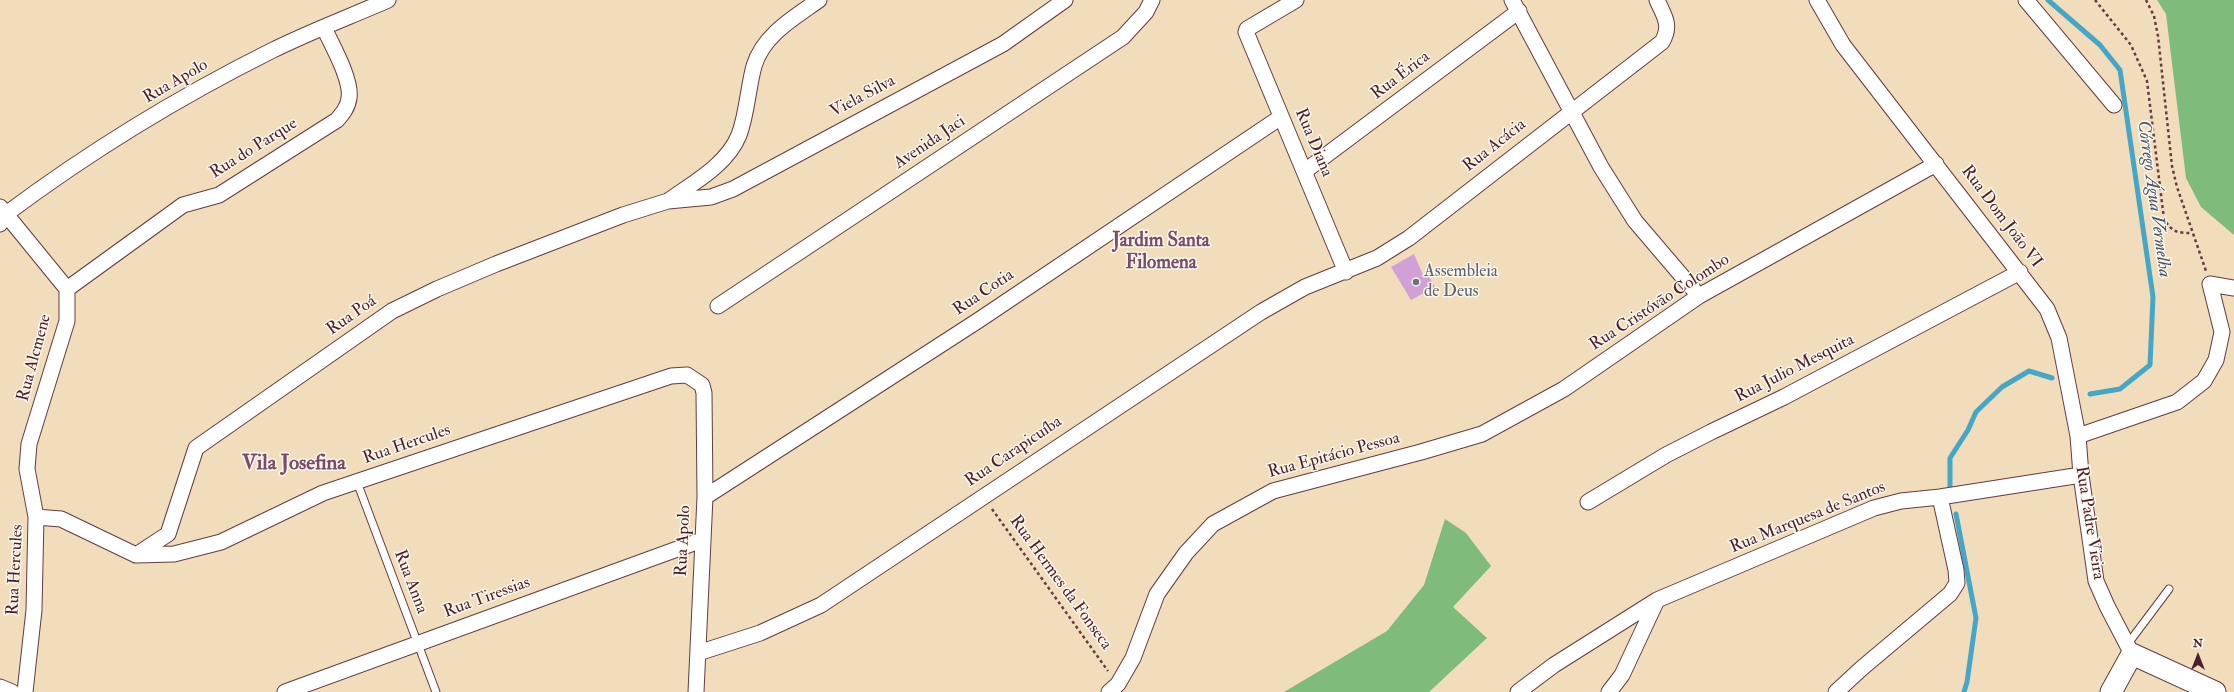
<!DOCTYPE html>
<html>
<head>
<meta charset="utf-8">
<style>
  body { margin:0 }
  #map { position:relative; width:2234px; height:692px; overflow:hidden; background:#f1ddbc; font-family:"IM FELL Double Pica",serif }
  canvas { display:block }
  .north { position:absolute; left:2178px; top:636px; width:40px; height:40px; -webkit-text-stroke:3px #fbf7ec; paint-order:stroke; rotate:0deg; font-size:11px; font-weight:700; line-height:16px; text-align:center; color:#4a1f2b }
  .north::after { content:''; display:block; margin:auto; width:14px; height:18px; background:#4a1f2b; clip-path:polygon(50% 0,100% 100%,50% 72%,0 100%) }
</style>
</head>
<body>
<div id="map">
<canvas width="2234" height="692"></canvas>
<div class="north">N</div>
</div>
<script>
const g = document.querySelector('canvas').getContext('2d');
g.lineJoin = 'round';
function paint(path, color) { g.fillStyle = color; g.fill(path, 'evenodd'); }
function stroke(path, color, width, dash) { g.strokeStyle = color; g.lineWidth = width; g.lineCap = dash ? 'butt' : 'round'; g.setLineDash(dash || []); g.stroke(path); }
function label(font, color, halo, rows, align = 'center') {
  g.font = font + ' "IM FELL Double Pica",serif'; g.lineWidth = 3; g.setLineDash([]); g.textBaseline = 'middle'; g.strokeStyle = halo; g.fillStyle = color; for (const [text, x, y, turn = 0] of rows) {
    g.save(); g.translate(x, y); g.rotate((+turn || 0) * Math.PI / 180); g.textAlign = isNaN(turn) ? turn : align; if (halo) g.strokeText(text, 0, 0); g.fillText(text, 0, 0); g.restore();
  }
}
const forest = new Path2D(`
  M 2157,0 L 2234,0 L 2234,235 L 2201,207 L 2186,178 L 2166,14 Z
  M 1445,519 L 1466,533 L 1491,566 L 1453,607 L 1487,638 L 1429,692 L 1284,692 L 1387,631 L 1424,585 Z`);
const stream = new Path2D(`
  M 2048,0 L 2100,45 L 2120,70 L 2153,297 L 2150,365 L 2120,389 L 2090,394
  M 1950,488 L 1950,458 L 1968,430 L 1976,412 L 2002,387 L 2029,371 L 2052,378
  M 1956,514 L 1976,618 L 1967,682 L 1964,692`);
const building = new Path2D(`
  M 1414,254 L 1424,277 L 1428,275 L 1435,287 L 1411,300 L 1391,267 Z`);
const path = new Path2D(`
  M 2095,0 L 2131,45 L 2147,81 L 2164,219 C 2172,232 2177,233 2192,233
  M 2146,0 L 2154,16 L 2158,36 L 2172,166 L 2177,187 L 2206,271
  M 992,509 L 1108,671`);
const service = new Path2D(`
  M 357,482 L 436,692
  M 2127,645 L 2169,589`);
const minor = new Path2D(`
  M 1296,0 L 1247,29 L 1246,32 L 1346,272
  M 1512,0 L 1601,167 L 1635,221 L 1699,296
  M 1817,0 L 1843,45 L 2047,309 L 2059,338 L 2078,436 L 2081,475 L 2096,581 L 2107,606 L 2132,654
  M 2026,0 L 2114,105
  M 1305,171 L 1519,11
  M 668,201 C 693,183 727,165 739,135 C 747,114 748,88 754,66 C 763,35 795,17 819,0
  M 0,207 L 67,289 L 67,321 L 29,444 L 27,469 L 36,517 L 34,610 L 25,692
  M 0,224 L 6,214 C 89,152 179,97 271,51 C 309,32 349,17 388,0
  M 67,289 L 183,205 L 219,195 L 337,120 C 343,113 348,107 349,98 C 352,80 332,45 324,28
  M 718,306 L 1123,37 L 1146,12 L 1152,0
  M 2078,436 L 2177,402 L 2204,381 L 2216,360 L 2222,332 L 2210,284 L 2234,288
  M 705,497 L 979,320 L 1281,117
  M 1588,502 L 1666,455 L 1711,432 L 1784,397 L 2020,272
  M 36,517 L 61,519 L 136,555 L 174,554 L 221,542 L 323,493 L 671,376 L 687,375 L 702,385 L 704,393 L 705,497 L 696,692
  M 136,555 L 168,534 L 196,448 L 392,311 L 437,289 L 496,264 L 623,215 L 668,201 L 711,197 L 733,189 L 1003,44 L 1065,0
  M 698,653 L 760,633 L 821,605 L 1261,312 L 1305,287 L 1377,258 L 1409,238 L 1662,42 C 1672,25 1664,16 1657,0
  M 0,687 L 12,692
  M 285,692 L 702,540
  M 1109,692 L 1118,684 L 1133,658 L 1157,594 L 1186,553 L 1213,524 L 1273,491 L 1421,452 L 1482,434 L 1564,389 L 1699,296 L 1936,164
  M 1518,692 L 1554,665 L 1657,600 L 1874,508 L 1901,501 L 1940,497 L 2081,475
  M 1609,692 L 1622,675 L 1657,600
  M 1836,692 L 1862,668 L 1950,594 L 1957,583 L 1956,570 L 1940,497`);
const secondary = new Path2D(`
  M 2111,692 L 2132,654 L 2215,692`);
const markers = [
  [1416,282,4,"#6b7280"]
];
const streetNames = [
  ["Rua Érica",1401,76,-37],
  ["Rua Apolo",176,82,-30],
  ["Viela Silva",863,97,-28],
  ["Avenida Jaci",930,143,-34],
  ["Rua Diana",1313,143,67],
  ["Rua Acácia",1495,146,-38],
  ["Rua do Parque",254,149,-32],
  ["Rua Dom João VI",2001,217,53],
  ["Rua Cotia",984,293,-34],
  ["Rua Cristóvão Colombo",1660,303,-33],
  ["Rua Poá",352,316,-35],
  ["Rua Alcmene",35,358,-75],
  ["Rua Julio Mesquita",1795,369,-27],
  ["Rua Hercules",407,445,-19],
  ["Rua Carapicuíba",1014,452,-34],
  ["Rua Epitácio Pessoa",1334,456,-15],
  ["Rua Marquesa de Santos",1808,518,-22],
  ["Rua Padre Vieira",2089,523,81],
  ["Rua Apolo",684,541,-87],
  ["Rua Hercules",16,570,-87],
  ["Rua Anna",410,582,69],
  ["Rua Hermes da Fonseca",1060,583,54],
  ["Rua Tiressias",487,598,-20]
];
const worshipNames = [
  ["Assembleia",1424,272],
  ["de Deus",1424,292]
];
const waterNames = [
  ["Córrego Água Vermelha",2153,199,82]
];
const quarterNames = [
  ["Jardim Santa",1161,242],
  ["Filomena",1161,264]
];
const districtNames = [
  ["Vila Josefina",294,464]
];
paint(forest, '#7fbb7a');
stroke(stream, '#45a7c5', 5);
paint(building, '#d1a1d6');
stroke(service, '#633c41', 9);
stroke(minor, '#633c41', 17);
stroke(secondary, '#633c41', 23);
stroke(path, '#633c41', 2.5, [3, 3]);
stroke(service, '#fff', 7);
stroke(minor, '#fff', 15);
stroke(secondary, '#fff', 21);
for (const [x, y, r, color] of markers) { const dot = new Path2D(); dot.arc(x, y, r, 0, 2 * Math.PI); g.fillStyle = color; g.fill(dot); stroke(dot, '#fbf7ec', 1.5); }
label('17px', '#4a1f2b', '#fbf7ec', streetNames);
label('17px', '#5b616d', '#fbf7ec', worshipNames, 'left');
label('italic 18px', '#485569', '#fbf7ec', waterNames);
label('bold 19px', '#794c67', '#fbf7ec', quarterNames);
label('bold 21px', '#794c67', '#fbf7ec', districtNames);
</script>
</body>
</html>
